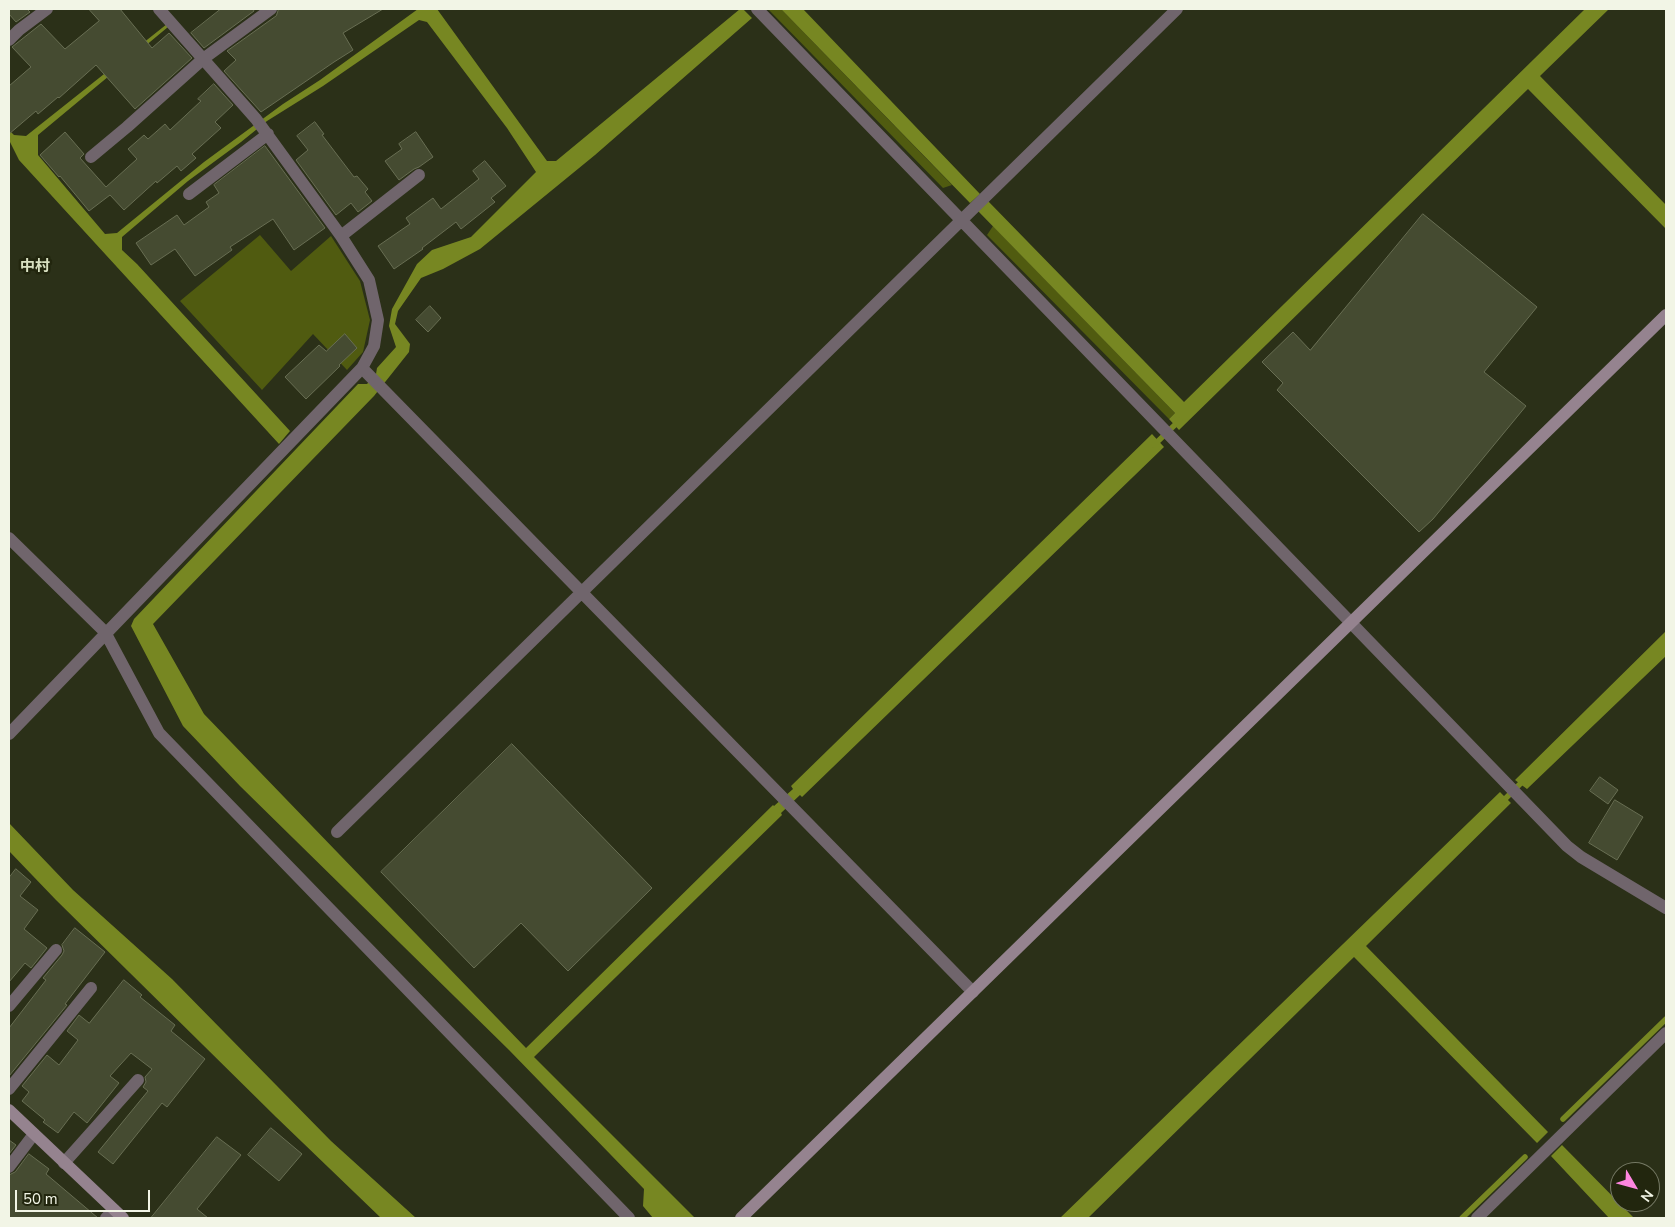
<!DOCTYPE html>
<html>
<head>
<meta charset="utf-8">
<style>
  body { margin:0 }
  #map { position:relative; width:1675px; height:1227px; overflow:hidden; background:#2b3018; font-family:"Nunito Sans",sans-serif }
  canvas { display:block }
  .frame { position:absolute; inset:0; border:10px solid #f2f5e6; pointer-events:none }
  .north { position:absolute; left:1610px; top:1162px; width:50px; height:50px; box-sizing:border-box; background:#22260e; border:1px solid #757964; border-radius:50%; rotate:127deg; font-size:14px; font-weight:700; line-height:20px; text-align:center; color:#f2f5e6 }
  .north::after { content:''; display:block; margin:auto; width:18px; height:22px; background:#fe85e0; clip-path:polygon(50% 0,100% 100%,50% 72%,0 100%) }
  .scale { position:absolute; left:15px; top:1190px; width:135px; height:22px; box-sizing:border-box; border:2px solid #f2f5e6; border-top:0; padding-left:6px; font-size:15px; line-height:18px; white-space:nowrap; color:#f2f5e6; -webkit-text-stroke:4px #22260e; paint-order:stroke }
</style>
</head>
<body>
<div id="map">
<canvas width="1675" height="1227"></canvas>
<div class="frame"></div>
<div class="north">N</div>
<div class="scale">50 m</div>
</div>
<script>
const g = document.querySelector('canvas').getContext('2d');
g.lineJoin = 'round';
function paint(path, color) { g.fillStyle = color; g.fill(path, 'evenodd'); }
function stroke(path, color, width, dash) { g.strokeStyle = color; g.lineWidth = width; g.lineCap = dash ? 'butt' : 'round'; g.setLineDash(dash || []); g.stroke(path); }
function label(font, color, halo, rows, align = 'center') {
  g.font = font + ' "Nunito Sans","Noto Sans JP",sans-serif'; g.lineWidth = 5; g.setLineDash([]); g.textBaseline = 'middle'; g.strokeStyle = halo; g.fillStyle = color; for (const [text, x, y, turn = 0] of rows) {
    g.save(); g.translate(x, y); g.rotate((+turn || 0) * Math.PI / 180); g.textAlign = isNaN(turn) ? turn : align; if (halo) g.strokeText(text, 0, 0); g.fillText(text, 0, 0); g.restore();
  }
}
const green = new Path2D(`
  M 768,9 L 781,9 L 952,185 L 943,188 Z
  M 993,226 L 1175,413 L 1169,419 L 987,235 Z
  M 260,235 L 291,271 L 331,236 L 360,281 L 370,320 L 363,352 L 347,370 L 313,334 L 262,390 L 180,301 Z`);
const water = new Path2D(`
  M 418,9 L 437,9 L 547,161 L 556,161 L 740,9 L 743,9 L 752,18 L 595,155 L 480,249 L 443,269 L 421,278 L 398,311 L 395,324 L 410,344 L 409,352 L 374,396 L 153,624 L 204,714 L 526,1048 L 773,805 L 774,806 L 793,789 L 791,786 L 1152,434 L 1164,447 L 802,797 L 800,795 L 781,813 L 782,815 L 534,1057 L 695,1218 L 653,1218 L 643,1206 L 644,1189 L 509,1050 L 240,786 L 183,726 L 131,626 L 134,619 L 358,384 L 367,384 L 376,374 L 377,368 L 396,347 L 389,326 L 392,309 L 417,264 L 432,250 L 471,237 L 536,172 L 507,128 L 427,22 L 419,20 L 323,86 L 267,121 L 241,142 L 188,181 L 122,237 L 122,250 L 137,264 L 290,431 L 279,444 L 19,160 L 9,140 L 9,130 L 14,135 L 26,136 L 167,24 L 168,27 L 38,135 L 38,155 L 105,234 L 117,233 L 204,162 L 283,104 L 320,80 Z
  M 781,9 L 803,9 L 980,194 L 970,203 Z
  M 1585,9 L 1609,9 L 1540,76 L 1666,205 L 1666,229 L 1528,89 L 1179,430 L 1169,419 L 1175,413 L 978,211 L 988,201 L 1184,402 Z
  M 1666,631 L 1666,656 L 1527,789 L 1515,780 Z
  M 1500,792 L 1511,803 L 1366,946 L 1548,1132 L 1537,1143 L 1354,957 L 1088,1218 L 1060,1218 Z
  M 9,823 L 73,890 L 172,979 L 331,1141 L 416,1218 L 381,1218 L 276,1117 L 56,900 L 9,851 Z
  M 1562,1145 L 1634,1218 L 1609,1218 L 1551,1156 Z`);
const stream = new Path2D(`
  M 1154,445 L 1180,420
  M 1502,802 L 1525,779
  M 1563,1119 L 1666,1019
  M 1462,1218 L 1525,1157`);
const building = new Path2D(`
  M 9,9 L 27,9 L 30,12 L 16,22 L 9,14 Z
  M 89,9 L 120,9 L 152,48 L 169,33 L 192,58 L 135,109 L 96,65 L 59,98 L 58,97 L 38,114 L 36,111 L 9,134 L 9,86 L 31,67 L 12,47 L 41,24 L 65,49 L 99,21 Z
  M 221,9 L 253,9 L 254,11 L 204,48 L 191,33 Z
  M 279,9 L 383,9 L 343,33 L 353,50 L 334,62 L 261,112 L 224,71 L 236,60 L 227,51 L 276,16 Z
  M 214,84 L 233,105 L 215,122 L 221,128 L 192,154 L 196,158 L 181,171 L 177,166 L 157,183 L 156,181 L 124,210 L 110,195 L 89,211 L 60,176 L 59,177 L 40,155 L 65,132 L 84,154 L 80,158 L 106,187 L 137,159 L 128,149 L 144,135 L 148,139 L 165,124 L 170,130 L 201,101 L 198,99 Z
  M 315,122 L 324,134 L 322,135 L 354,177 L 357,176 L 368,189 L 365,192 L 372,201 L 358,212 L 351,203 L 336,215 L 296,160 L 308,150 L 297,136 Z
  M 416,132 L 433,157 L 419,167 L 414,169 L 399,180 L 385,161 L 402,149 L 399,144 Z
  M 265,146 L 325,228 L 294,250 L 273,219 L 230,247 L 232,250 L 195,276 L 175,249 L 151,265 L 136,243 L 177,215 L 184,225 L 209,207 L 206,202 L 219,193 L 214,185 Z
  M 485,161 L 506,186 L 491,198 L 495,202 L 461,229 L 456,222 L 422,248 L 423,249 L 394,269 L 378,246 L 410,224 L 406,218 L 433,198 L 441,209 L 479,179 L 473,171 Z
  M 1423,214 L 1537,307 L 1484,372 L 1526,406 L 1433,519 L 1419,532 L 1277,390 L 1283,383 L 1262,362 L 1293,332 L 1310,350 Z
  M 430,306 L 441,318 L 428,332 L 416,320 Z
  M 345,334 L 357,348 L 339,365 L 340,366 L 306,399 L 285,377 L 319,345 L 326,351 Z
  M 512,744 L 652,888 L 568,971 L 521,923 L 474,968 L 381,872 Z
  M 1600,777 L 1618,790 L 1608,804 L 1590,791 Z
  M 1615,800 L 1643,817 L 1617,860 L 1589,843 Z
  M 16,869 L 31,882 L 20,896 L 38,910 L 24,929 L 47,948 L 31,968 L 25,963 L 9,982 L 9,878 Z
  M 75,928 L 105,952 L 65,1004 L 67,1005 L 9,1076 L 9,1028 L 46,980 L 43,978 L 62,955 L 64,951 L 62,945 Z
  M 124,980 L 142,995 L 140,997 L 175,1025 L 171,1031 L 205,1059 L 167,1107 L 162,1103 L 113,1164 L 98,1152 L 148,1091 L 143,1087 L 146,1082 L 145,1077 L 152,1069 L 131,1053 L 110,1076 L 119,1083 L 87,1123 L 74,1112 L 58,1133 L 43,1122 L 45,1120 L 22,1101 L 29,1092 L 22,1086 L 47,1055 L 59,1065 L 78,1040 L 67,1031 L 79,1015 L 89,1023 Z
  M 271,1128 L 302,1154 L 279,1181 L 248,1155 Z
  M 217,1137 L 241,1155 L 197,1209 L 208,1218 L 151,1218 Z
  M 9,1140 L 16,1145 L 9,1154 Z
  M 29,1154 L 49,1169 L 46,1174 L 98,1218 L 9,1218 L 9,1175 L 15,1172 Z`);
const street = new Path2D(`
  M 757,9 L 1567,846 L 1581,857 L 1666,908
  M 9,40 L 19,30 L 47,9
  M 91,157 L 127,127 L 203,59 L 271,9
  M 189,194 L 268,134
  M 341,236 L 419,175
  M 362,368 L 973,992
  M 9,538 L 105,632 L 159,733 L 629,1218
  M 9,734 L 362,368 L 374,346 L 378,320 L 369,280 L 341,236 L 256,119 L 159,9
  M 337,832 L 1177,9
  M 9,1006 L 56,950
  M 9,1089 L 91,988
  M 64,1163 L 138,1080
  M 9,1167 L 34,1134
  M 106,1218 L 114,1210
  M 1477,1218 L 1666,1033`);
const secondary = new Path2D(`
  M 9,1110 L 123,1218
  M 741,1218 L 1666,315`);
const neighbourhoodNames = [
  ["中村",35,267]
];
paint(green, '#505b10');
paint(water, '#778722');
stroke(stream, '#778722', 5.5);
paint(building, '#454b31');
stroke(building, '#686e53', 1);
stroke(street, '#70656c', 12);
stroke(secondary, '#95838f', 12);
label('bold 15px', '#d8e0c1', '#22260e', neighbourhoodNames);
</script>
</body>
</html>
